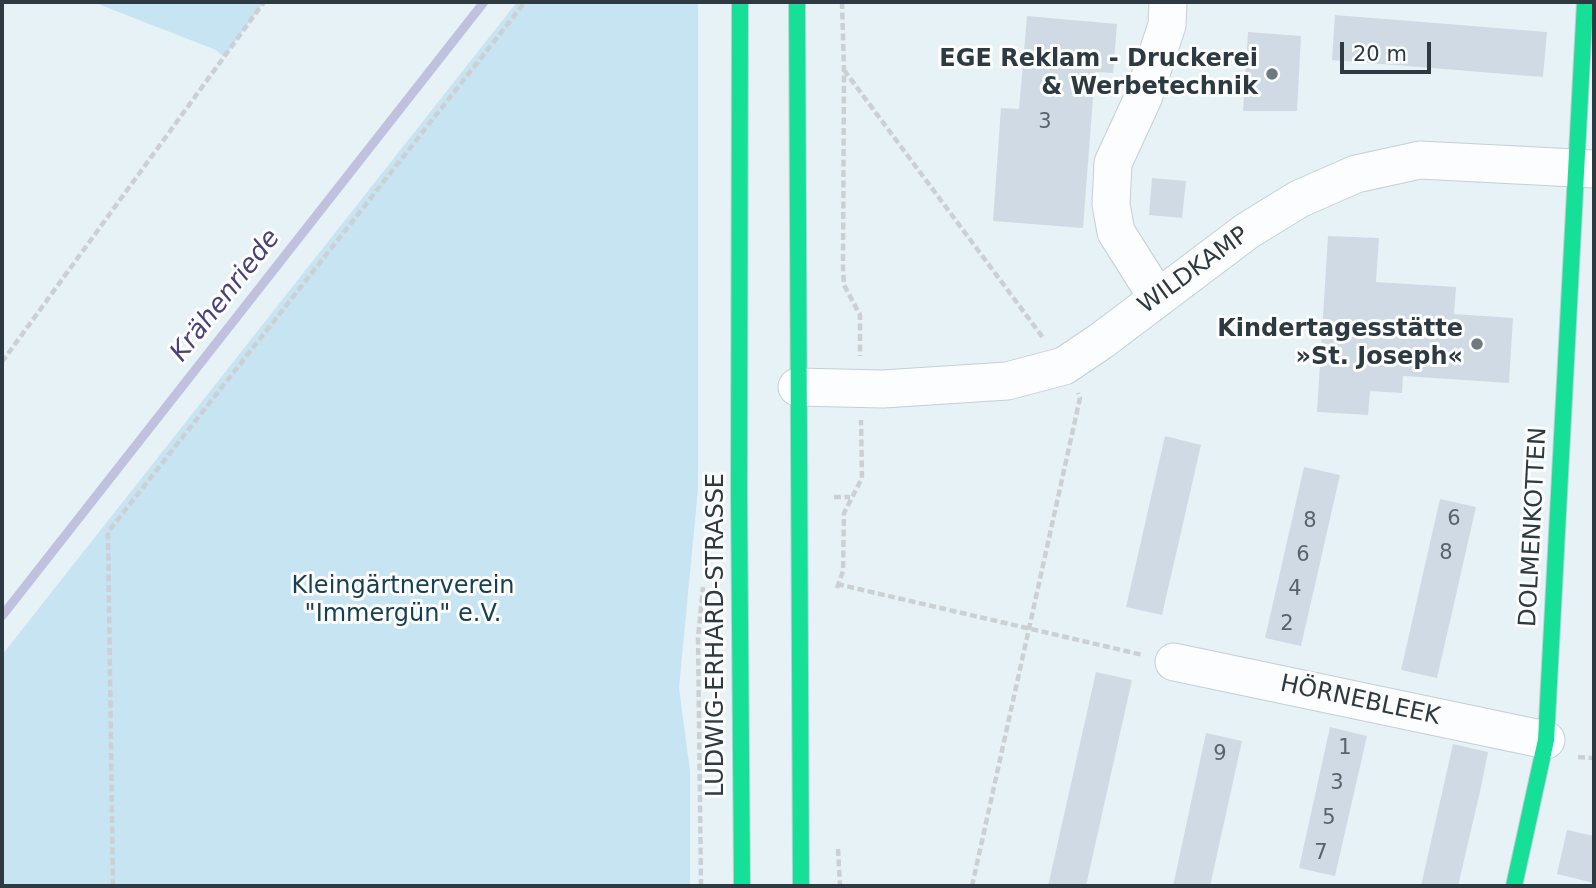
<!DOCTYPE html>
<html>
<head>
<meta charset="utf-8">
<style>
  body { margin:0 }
  #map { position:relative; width:1596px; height:888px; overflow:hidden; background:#e7f2f7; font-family:"DejaVu Sans",sans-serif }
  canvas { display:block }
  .frame { position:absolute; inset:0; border:4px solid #2d3a41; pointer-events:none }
  .scale { position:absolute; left:1340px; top:42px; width:91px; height:32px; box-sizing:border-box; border:4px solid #2d3a41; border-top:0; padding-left:9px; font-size:21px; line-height:24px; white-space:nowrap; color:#2d3a41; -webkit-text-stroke:5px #fdfdfd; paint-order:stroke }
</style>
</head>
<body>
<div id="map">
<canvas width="1596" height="888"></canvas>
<div class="frame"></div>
<div class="scale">20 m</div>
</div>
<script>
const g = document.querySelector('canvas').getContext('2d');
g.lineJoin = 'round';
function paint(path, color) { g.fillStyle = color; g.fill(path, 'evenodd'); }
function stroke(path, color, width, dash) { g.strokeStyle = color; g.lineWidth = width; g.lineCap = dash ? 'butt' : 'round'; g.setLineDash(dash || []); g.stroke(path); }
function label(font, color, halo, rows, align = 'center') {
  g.font = font + ' "DejaVu Sans",sans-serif'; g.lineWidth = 6; g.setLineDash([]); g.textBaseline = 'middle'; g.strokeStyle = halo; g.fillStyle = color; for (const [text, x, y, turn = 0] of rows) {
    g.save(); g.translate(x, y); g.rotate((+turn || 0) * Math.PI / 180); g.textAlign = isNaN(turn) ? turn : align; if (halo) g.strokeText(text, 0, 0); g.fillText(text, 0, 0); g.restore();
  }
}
const green = new Path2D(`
  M 93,2 L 264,2 L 224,57 L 216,50 Z
  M 517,2 L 698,2 L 698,489 L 679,688 L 690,771 L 690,886 L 2,886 L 2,655 Z`);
const stream = new Path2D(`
  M 2,616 L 484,2`);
const building = new Path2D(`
  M 1335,15 L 1547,32 L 1543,77 L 1332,60 Z
  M 1027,16 L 1117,24 L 1113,73 L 1095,72 L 1083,228 L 993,221 L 1001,108 L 1019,109 Z
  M 1248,32 L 1301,36 L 1297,111 L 1243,111 Z
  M 1152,178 L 1186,181 L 1182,218 L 1149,215 Z
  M 1328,236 L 1379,238 L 1376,282 L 1456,287 L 1454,314 L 1513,318 L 1509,383 L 1403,376 L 1402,393 L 1370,391 L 1368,415 L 1317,412 Z
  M 1165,436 L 1201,445 L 1162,615 L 1126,607 Z
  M 1304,467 L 1340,475 L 1301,646 L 1265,638 Z
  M 1440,499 L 1476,507 L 1437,678 L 1401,670 Z
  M 1096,672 L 1132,680 L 1086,886 L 1048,886 Z
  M 1330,727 L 1367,736 L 1335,876 L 1299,868 Z
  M 1206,733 L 1242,741 L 1210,886 L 1173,886 Z
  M 1453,744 L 1488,752 L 1481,787 L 1458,886 L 1421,886 Z
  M 1567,830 L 1594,836 L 1594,883 L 1557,874 Z`);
const path = new Path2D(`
  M 842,2 L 844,70 L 843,268 L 844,285 L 860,315 L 860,356
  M 844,70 L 1044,339
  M 2,362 L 264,2
  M 834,497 L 850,497
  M 837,584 L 1143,655
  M 837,588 L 843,571 L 844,513 L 862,478 L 861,420
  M 1578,757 L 1594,758
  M 838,849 L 840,886
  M 113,886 L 108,532 L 525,2
  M 701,886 L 698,638 L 703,587
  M 972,886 L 1080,398 L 1078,393`);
const street = new Path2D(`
  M 1157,297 L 1116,232 L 1111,204 L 1113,163 L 1143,98 L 1167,25 L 1168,2
  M 797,387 L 883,389 L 1007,381 L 1064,366 L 1101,341 L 1247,231 L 1299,199 L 1356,174 L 1420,160 L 1594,169
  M 1174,662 L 1546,740`);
const fast = new Path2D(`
  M 740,2 L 739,493 L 742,886
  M 797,2 L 801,886
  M 1514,886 L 1546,740 L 1585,2`);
const markers = [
  [1272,74,7,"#6e7a81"],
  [1477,344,7,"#6e7a81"]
];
const numberNames = [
  ["3",1045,123],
  ["6",1454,520],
  ["8",1310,522],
  ["8",1446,554],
  ["6",1303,556],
  ["4",1295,590],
  ["2",1287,625],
  ["1",1345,749],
  ["9",1220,755],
  ["3",1337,784],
  ["5",1329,819],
  ["7",1321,854]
];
const poiNames = [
  ["EGE Reklam - Druckerei",1258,60],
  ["& Werbetechnik",1258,88],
  ["Kindertagesstätte",1463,330],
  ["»St. Joseph«",1463,358]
];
const streetNames = [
  ["WILDKAMP",1194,271,-36],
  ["DOLMENKOTTEN",1534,527,-87],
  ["LUDWIG-ERHARD-STRASSE",717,635,-90],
  ["HÖRNEBLEEK",1360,701,12]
];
const parkNames = [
  ["Kleingärtnerverein",403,587],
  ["\"Immergün\" e.V.",403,615]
];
const waterNames = [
  ["Krähenriede",226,296,-52]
];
paint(green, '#c7e4f3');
stroke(stream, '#c0c0df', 9);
paint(building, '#d0dae4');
stroke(street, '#c4cfd6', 39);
stroke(fast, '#c4cfd6', 18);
stroke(path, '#ccd0d2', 4.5, [7, 3.5]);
stroke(street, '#fbfdfe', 37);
stroke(fast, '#16e098', 16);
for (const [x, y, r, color] of markers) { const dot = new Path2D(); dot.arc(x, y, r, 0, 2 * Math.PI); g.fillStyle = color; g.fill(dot); stroke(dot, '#fdfdfd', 2.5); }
label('21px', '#58646c', null, numberNames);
label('bold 24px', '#2d3a41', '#fdfdfd', poiNames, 'right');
label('24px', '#2d3a41', '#fdfdfd', streetNames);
label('24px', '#174052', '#fdfdfd', parkNames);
label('italic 26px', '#4b4077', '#fdfdfd', waterNames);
</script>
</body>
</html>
